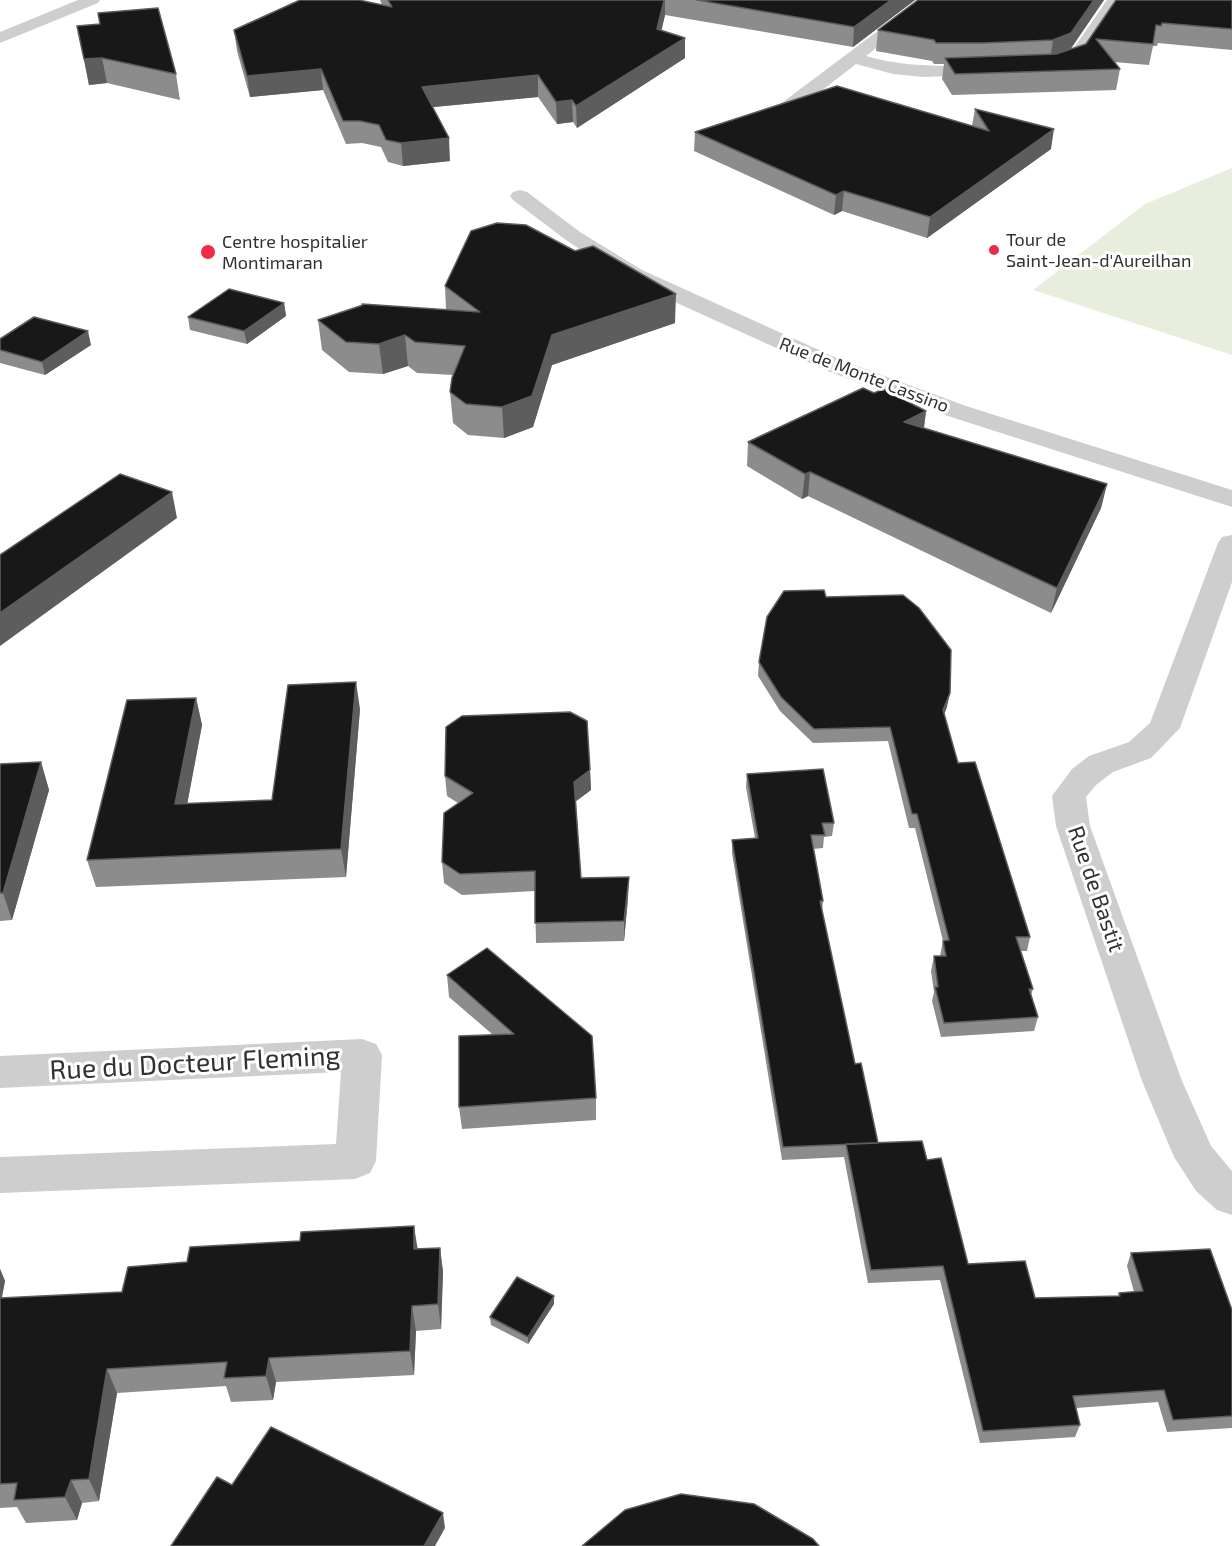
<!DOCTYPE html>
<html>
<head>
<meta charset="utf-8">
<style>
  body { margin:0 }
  canvas { display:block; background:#fff }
</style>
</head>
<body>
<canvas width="1232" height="1546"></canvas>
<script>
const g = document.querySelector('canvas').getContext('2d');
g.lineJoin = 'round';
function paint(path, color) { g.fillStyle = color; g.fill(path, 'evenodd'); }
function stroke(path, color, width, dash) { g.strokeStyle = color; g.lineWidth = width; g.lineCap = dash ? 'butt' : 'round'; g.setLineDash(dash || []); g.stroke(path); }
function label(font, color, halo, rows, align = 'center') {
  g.font = font + ' "Exo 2",sans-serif'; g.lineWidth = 6; g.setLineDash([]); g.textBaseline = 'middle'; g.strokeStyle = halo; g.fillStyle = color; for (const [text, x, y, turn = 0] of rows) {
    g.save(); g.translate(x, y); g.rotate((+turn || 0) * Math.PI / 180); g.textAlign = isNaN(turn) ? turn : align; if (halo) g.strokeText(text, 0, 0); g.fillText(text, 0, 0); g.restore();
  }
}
const green = new Path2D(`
  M 1232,168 L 1232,355 L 1033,290 L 1145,204 Z`);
const minor = new Path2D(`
  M 78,0 L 100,0 L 98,3 L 0,43 L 0,32 Z
  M 919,0 L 937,0 L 866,56 C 907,68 946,66 988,65 L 994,66 L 997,70 L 994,74 L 924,77 L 893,74 L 856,64 L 789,116 L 775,116 L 773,112 L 775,108 Z
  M 1107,0 L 1123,0 L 1081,63 L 1057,72 L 1045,72 L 1042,68 L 1045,64 L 1069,55 Z
  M 520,190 L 527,192 L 580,232 L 642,270 L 841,360 L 966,406 L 1232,490 L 1232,507 L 948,416 L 825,370 L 626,280 L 566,240 L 513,200 L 510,196 L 513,192 Z
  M 1232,535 L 1232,582 L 1180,728 L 1151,758 L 1113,772 L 1096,785 L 1086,797 L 1090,826 L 1182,1081 L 1211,1146 L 1232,1171 L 1232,1215 L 1217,1210 L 1196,1191 L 1174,1157 L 1142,1081 L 1056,826 L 1052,796 L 1072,769 L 1089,756 L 1129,742 L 1150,723 L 1218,543 L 1222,537 Z
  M 362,1039 L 376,1044 L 382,1055 L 376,1161 L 370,1173 L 355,1179 L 0,1193 L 0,1157 L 336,1144 L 341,1072 L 0,1088 L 0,1056 Z`);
const wall = new Path2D(`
  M 380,0 L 915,0 L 853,47 L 665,15 L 661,31 L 685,58 L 577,128 L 573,122 L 557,124 L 538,97 L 433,107 L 450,161 L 403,166 L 388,162 L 381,147 L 362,143 L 346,144 L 323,90 L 250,97 L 237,51 L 234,30 L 382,5 Z
  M 1104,0 L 1070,49 L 1086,44 L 1116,0 L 1232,0 L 1232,50 L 1158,43 L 1157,46 L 1153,46 L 1149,65 L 1114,62 L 1120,69 L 1116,90 L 952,95 L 942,79 L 944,64 L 934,64 L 932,61 L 876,51 L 878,30 Z
  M 77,26 L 176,74 L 180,100 L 107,83 L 89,85 Z
  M 975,109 L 1051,149 L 927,238 L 842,211 L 834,215 L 694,151 L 695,132 L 972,126 Z
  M 445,286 L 675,323 L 552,365 L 533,427 L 504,438 L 468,435 L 453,423 L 450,392 L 453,375 L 417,373 L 408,366 L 383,374 L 349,372 L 322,350 L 318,320 L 362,306 L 362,304 L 446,310 Z
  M 284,303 L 286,316 L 247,344 L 190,330 L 188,317 Z
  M 0,339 L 91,345 L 45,375 L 0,363 Z
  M 874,393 L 926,411 L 924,428 L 1107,484 L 1101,508 L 1051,613 L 808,496 L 802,499 L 747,466 L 748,442 Z
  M 826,597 L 947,707 L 944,715 L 958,763 L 1030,937 L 1027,951 L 1020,951 L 1033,989 L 1031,995 L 1038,1017 L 1034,1031 L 941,1037 L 932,1001 L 934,992 L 931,971 L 934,956 L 940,956 L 943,941 L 915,828 L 909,828 L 888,741 L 813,743 L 780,711 L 758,676 L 759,662 Z
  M 196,698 L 202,725 L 187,804 L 272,800 L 360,709 L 346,877 L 96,887 L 87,860 Z
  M 41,762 L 49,790 L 12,920 L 0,921 L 0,764 Z
  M 590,770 L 591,790 L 576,801 L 581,878 L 628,898 L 624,941 L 536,943 L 535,891 L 462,895 L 444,883 L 442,862 L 458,803 L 447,796 L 445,776 Z
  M 747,774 L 834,823 L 832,836 L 824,837 L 823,848 L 813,849 L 823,901 L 822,911 L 855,1064 L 878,1143 L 927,1160 L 968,1264 L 1035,1298 L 1118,1296 L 1119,1293 L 1134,1292 L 1127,1266 L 1131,1253 L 1232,1310 L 1232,1428 L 1167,1432 L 1158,1402 L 1076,1408 L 1080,1425 L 1075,1437 L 980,1443 L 940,1280 L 868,1283 L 844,1157 L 782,1160 L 732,853 L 732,840 L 755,838 L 746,787 Z
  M 447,975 L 596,1098 L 596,1120 L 462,1129 L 459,1107 L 492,1034 L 449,997 Z
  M 440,1248 L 443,1272 L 441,1329 L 416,1331 L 414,1375 L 276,1382 L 273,1400 L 231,1402 L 226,1386 L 117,1393 L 99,1501 L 82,1503 L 77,1520 L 26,1523 L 17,1507 L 0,1508 L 0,1269 L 5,1281 L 2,1298 L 122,1292 L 417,1249 Z
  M 554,1304 L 528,1344 L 491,1325 L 490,1317 Z`);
const shadedWall = new Path2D(`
  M 664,0 L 665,0 L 665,15 L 657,50 L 657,29 Z
  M 891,0 L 915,0 L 853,47 L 854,27 Z
  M 1094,0 L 1104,0 L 1068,53 L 1050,61 L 1053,40 Z
  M 685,38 L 685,58 L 577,128 L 576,106 Z
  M 102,58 L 107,83 L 89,85 L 84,59 Z
  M 321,69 L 323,90 L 250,97 L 247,76 Z
  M 538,75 L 538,97 L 424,108 L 422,87 Z
  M 572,100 L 573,122 L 557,124 L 556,102 Z
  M 1054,129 L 1051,149 L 927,238 L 930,217 Z
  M 449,138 L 450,161 L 403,166 L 401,143 Z
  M 844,191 L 842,211 L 834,215 L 836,195 Z
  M 676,294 L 675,323 L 552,365 L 533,427 L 504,438 L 502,407 L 552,335 Z
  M 284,303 L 286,316 L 247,344 L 244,331 Z
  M 88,331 L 91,345 L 45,375 L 42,362 Z
  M 405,335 L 408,366 L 383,374 L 379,344 Z
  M 926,411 L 923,435 L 904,422 Z
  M 810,472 L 808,496 L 802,499 L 805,474 Z
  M 1107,484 L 1101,508 L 1051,613 L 1057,588 Z
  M 172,492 L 177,518 L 0,646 L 0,613 Z
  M 356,682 L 360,709 L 346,877 L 341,849 Z
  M 950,693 L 947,707 L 940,724 L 943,710 Z
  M 196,698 L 202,725 L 182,832 L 175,804 Z
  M 41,762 L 49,790 L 12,920 L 3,893 Z
  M 590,770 L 591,790 L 575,802 L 574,782 Z
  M 629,877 L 628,898 L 624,941 L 624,921 Z
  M 414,1226 L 418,1251 L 414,1249 Z
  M 440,1248 L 443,1272 L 441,1329 L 438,1304 Z
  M 0,1269 L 5,1281 L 0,1305 Z
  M 554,1296 L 554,1304 L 528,1344 L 528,1337 Z
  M 412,1306 L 416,1331 L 414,1375 L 410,1351 Z
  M 269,1358 L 276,1382 L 273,1400 L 266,1376 Z
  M 107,1369 L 117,1393 L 99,1501 L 89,1479 Z
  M 71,1480 L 82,1503 L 77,1520 L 65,1497 Z
  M 443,1513 L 445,1528 L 435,1546 L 424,1546 Z`);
const building = new Path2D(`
  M 300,0 L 359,0 L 392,7 L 388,0 L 664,0 L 657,29 L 685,38 L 576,106 L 572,100 L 556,102 L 538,75 L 422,87 L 449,138 L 401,143 L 386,140 L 379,125 L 360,121 L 343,121 L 321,69 L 247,76 L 234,30 Z
  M 697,0 L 891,0 L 854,27 Z
  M 918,0 L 1094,0 L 1071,33 L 1053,40 L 983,43 L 936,43 L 934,40 L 878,30 Z
  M 1116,0 L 1232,0 L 1232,29 L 1162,23 L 1161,26 L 1156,25 L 1153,44 L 1096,39 L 1120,69 L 955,74 L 945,58 L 1056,54 L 1086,44 Z
  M 158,8 L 176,74 L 102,58 L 84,59 L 77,26 L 100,24 L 98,13 Z
  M 837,86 L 989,131 L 975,109 L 1054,129 L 930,217 L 844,191 L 836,195 L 695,132 Z
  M 497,223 L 526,225 L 575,251 L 593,246 L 676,294 L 552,335 L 532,396 L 502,407 L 466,404 L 450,392 L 452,378 L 465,346 L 415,342 L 405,335 L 379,344 L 346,342 L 318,320 L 363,305 L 362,304 L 480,312 L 445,286 L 471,231 Z
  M 229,289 L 284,303 L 244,331 L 188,317 Z
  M 34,317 L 88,331 L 42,362 L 0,350 L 0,339 Z
  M 863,388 L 874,393 L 883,389 L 926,411 L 904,422 L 1107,484 L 1057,588 L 810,472 L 805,474 L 748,442 Z
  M 120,474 L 172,492 L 0,613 L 0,555 Z
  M 824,590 L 826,597 L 903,595 L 919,608 L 951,650 L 950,693 L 943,710 L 958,763 L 975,762 L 1030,937 L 1016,937 L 1033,989 L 1029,989 L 1038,1017 L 944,1023 L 935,987 L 938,987 L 934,956 L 946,956 L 943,941 L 949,940 L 917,814 L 912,814 L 890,727 L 814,729 L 781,697 L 759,662 L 767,617 L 784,591 Z
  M 356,682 L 341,849 L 87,860 L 127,700 L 196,698 L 175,804 L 272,800 L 288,685 Z
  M 570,712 L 587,721 L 590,770 L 574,782 L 581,878 L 629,877 L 624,921 L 535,923 L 535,871 L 460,874 L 442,862 L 444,813 L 473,793 L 445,776 L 446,727 L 462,716 Z
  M 41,762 L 3,893 L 0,893 L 0,764 Z
  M 823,769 L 834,823 L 822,823 L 825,835 L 811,835 L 823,901 L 820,901 L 855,1064 L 861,1063 L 878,1143 L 783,1147 L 732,840 L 758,838 L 747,774 Z
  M 487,948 L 592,1036 L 596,1098 L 459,1107 L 459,1036 L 514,1034 L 447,975 Z
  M 922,1141 L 927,1160 L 941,1158 L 968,1264 L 1025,1261 L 1035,1298 L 1120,1296 L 1119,1293 L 1143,1291 L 1131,1253 L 1210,1249 L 1232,1310 L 1232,1416 L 1173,1420 L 1164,1390 L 1073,1396 L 1080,1425 L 983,1431 L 943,1266 L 871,1270 L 846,1144 Z
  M 414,1226 L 414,1249 L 440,1248 L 438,1304 L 412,1306 L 410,1351 L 269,1358 L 266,1376 L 224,1378 L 227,1362 L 107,1369 L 89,1479 L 71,1480 L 65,1497 L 14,1500 L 17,1483 L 0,1484 L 0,1298 L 122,1292 L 128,1267 L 187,1262 L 190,1247 L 300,1241 L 301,1232 Z
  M 517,1277 L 554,1296 L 528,1337 L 490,1317 Z
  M 271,1427 L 443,1513 L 424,1546 L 171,1546 L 217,1477 L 232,1485 Z
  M 681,1494 L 754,1504 L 813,1539 L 819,1546 L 582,1546 L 625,1510 Z`);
const markers = [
  [994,250,6,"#f02b47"],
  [208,252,8,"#f02b47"]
];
const farPoinames = [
  ["Tour de",1006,240],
  ["Saint-Jean-d'Aureilhan",1006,261],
  ["Centre hospitalier",222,242],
  ["Montimaran",222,263]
];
const farStreetnames = [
  ["Rue de Monte Cassino",864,375,21]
];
const streetNames = [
  ["Rue de Bastit",1096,889,71]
];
const nearStreetnames = [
  ["Rue du Docteur Fleming",195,1063,-3]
];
paint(green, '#e8eede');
paint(minor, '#cecece');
paint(wall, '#8c8c8c');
paint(shadedWall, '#5d5d5d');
paint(building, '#181818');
stroke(building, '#5d5d5d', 1.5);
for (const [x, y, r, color] of markers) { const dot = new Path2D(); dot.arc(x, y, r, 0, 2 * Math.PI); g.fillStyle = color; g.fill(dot); stroke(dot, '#fff', 2); }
label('18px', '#313131', '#fff', farPoinames, 'left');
label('18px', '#313131', '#fff', farStreetnames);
label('22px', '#313131', '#fff', streetNames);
label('27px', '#313131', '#fff', nearStreetnames);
</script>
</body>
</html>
